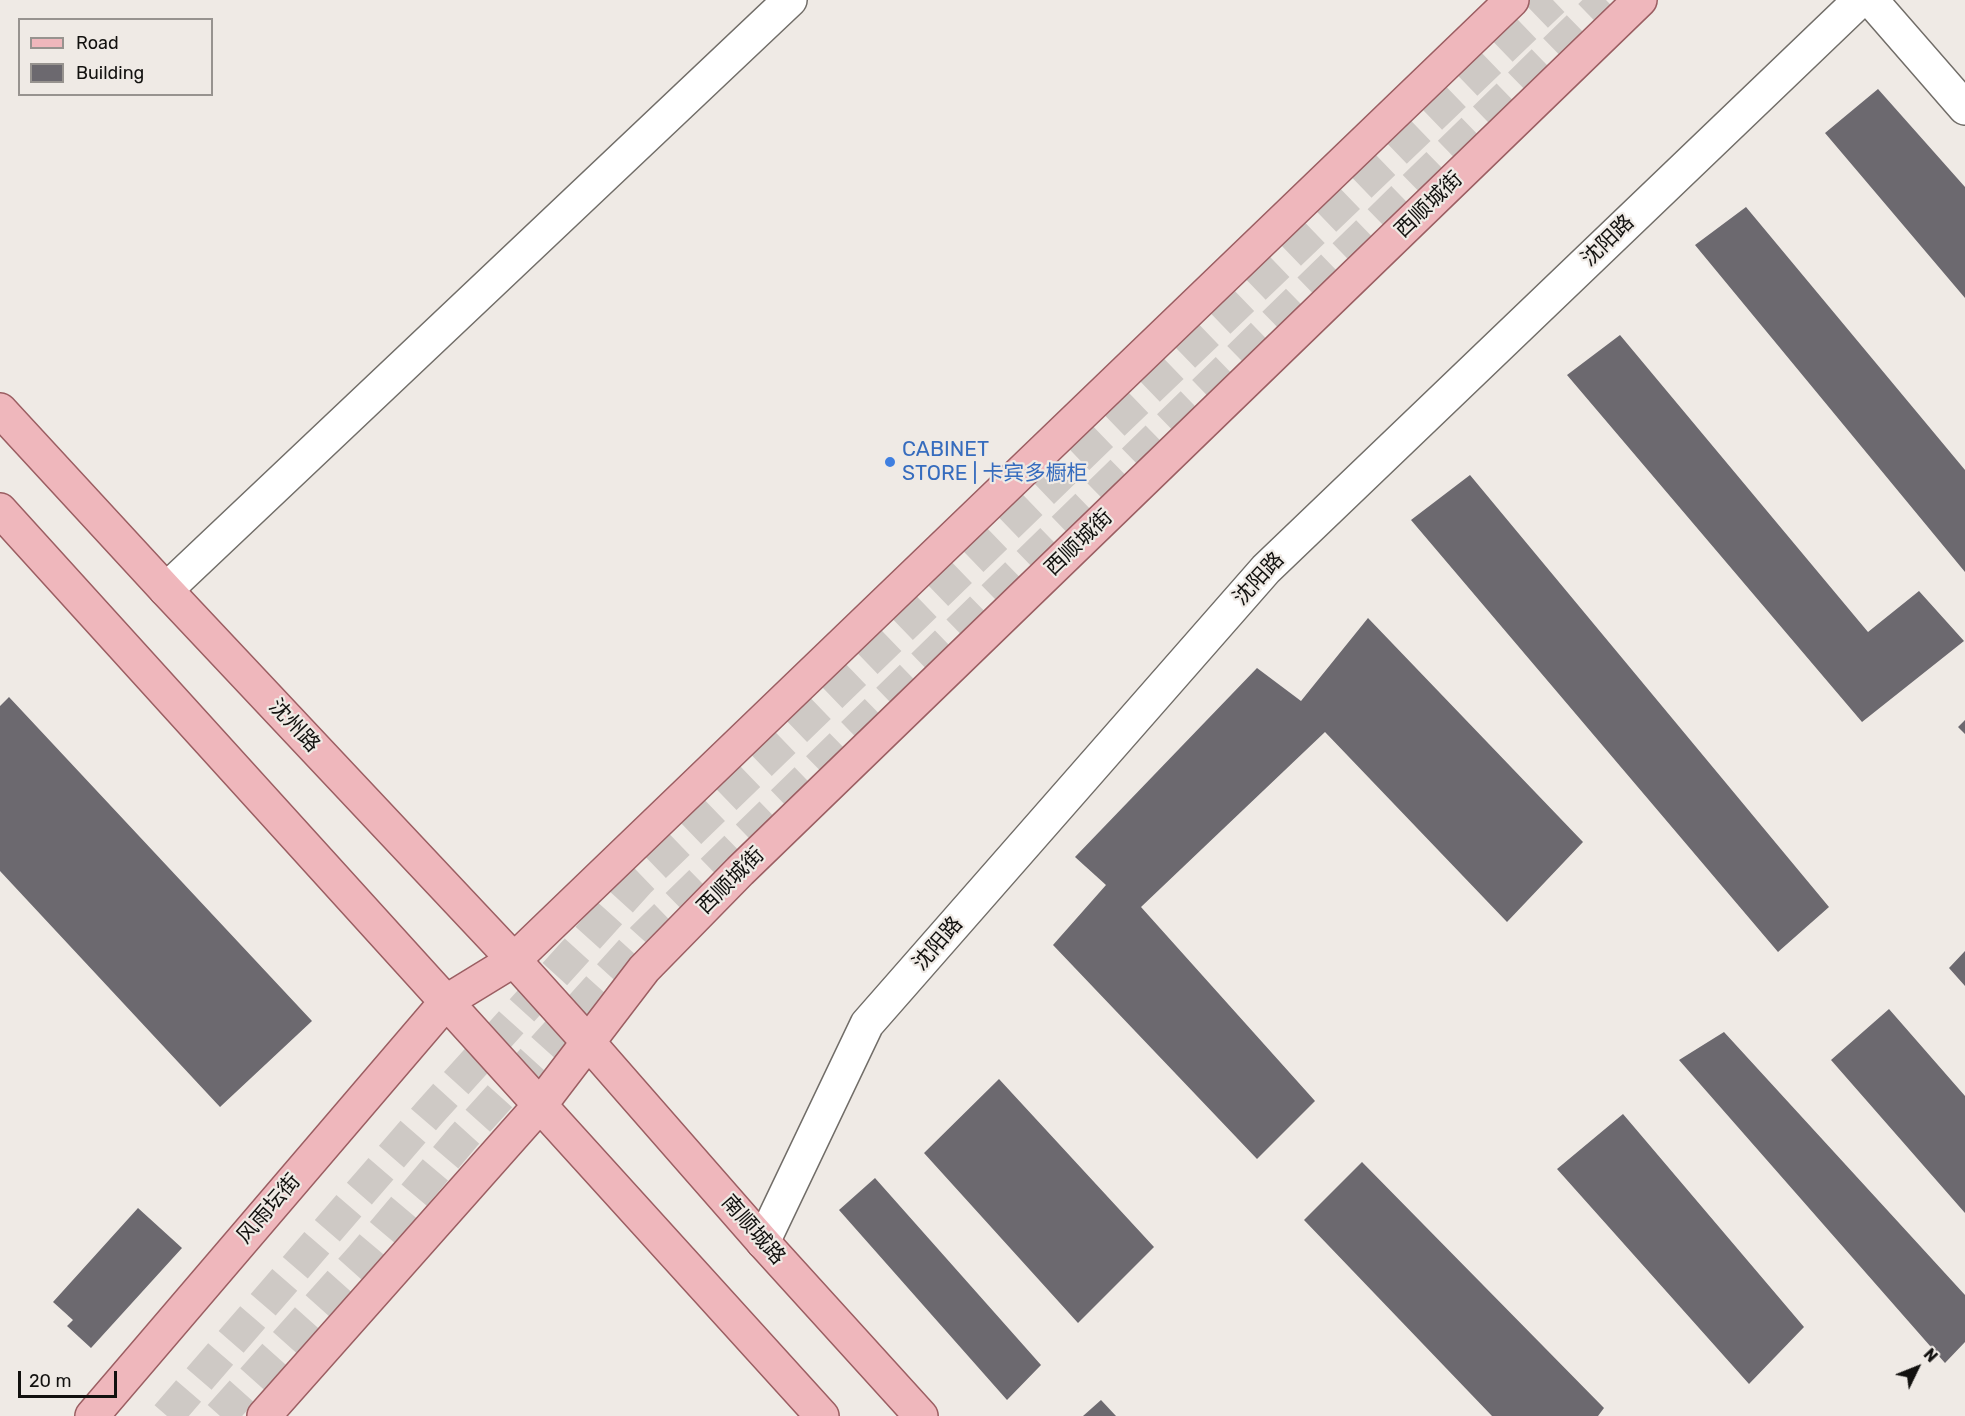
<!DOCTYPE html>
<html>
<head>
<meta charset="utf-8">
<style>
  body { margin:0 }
  #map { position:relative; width:1965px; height:1416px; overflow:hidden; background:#efeae5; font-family:Rubik,sans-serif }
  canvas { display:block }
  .legend { position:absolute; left:18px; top:18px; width:195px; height:78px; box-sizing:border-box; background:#efeae5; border:2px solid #97938f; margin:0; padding:8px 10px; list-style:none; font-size:18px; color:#12110f }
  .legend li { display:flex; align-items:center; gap:12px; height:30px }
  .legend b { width:30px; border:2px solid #97938f }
  .north { position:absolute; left:1887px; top:1338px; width:60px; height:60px; -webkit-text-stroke:4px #efeae5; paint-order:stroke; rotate:47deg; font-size:16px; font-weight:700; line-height:24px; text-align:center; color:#12110f }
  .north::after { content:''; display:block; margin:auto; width:21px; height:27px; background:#12110f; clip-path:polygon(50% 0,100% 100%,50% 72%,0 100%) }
  .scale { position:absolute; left:18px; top:1371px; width:99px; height:27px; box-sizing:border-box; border:3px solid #12110f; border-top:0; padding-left:8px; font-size:18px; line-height:21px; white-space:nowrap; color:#12110f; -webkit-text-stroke:4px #efeae5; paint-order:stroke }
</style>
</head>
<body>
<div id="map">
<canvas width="1965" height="1416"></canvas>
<ul class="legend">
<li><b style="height:8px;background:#efb7bc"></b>Road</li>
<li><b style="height:16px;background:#6c696f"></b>Building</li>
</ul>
<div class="north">N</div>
<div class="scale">20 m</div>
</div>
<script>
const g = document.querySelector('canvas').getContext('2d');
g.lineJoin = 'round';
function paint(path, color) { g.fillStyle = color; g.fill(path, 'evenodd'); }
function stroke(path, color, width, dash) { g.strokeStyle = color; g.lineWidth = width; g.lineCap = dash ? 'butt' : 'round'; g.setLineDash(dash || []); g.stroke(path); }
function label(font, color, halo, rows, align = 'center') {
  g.font = font + ' Rubik,"Noto Sans SC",sans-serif'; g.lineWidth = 4.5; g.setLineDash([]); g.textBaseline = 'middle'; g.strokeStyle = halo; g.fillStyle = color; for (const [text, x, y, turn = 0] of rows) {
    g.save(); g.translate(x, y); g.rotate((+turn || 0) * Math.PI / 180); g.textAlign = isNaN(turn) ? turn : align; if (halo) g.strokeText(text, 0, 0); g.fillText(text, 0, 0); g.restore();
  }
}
const building = new Path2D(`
  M 1878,89 L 1965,187 L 1965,298 L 1825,133 Z
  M 1746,207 L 1965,470 L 1965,572 L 1695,245 Z
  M 1620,335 L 1868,632 L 1919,591 L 1964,641 L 1862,722 L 1567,375 Z
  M 1470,475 L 1829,907 L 1778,952 L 1411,520 Z
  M 1368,618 L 1583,842 L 1507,922 L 1325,732 L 1141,907 L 1315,1101 L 1257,1159 L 1053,945 L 1106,885 L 1075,857 L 1257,668 L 1301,701 Z
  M 9,697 L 312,1021 L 220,1107 L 0,871 L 0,706 Z
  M 1965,720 L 1965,734 L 1958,727 Z
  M 1965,951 L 1965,986 L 1949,968 Z
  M 1889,1009 L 1965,1096 L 1965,1213 L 1831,1060 Z
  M 1724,1032 L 1965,1295 L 1965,1342 L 1945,1363 L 1679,1060 Z
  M 999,1079 L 1154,1247 L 1078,1323 L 924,1153 Z
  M 1623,1114 L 1804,1327 L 1749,1384 L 1557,1169 Z
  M 1362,1162 L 1604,1408 L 1598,1416 L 1492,1416 L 1304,1220 Z
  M 875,1178 L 1041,1365 L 1007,1400 L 839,1210 Z
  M 138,1208 L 182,1248 L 91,1348 L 67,1326 L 73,1320 L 53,1302 Z
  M 1101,1400 L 1116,1416 L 1083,1416 Z`);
const highwayTunnel = new Path2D(`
  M 167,1416 L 430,1112 L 640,880 L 1553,0
  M 220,1416 L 362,1257 L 464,1136 L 643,938 L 1606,0`);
const minor = new Path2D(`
  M 1871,0 L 1965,108
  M 166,590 L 790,0
  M 763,1242 L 867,1024 L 1266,569 L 1860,0`);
const major = new Path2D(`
  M 0,410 L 166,590 L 514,960 L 588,1042 L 763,1242 L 921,1416
  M 0,510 L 822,1416
  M 92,1416 L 447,1001 L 514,960 L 1512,0
  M 264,1416 L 540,1105 L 644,969 L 740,871 L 1640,0`);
const markers = [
  [890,462,6,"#3f7fe0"]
];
const streetNames = [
  ["西顺城街",1429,205,-44],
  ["沈阳路",1608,241,-44],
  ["西顺城街",1079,543,-44],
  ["沈阳路",1259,579,-47],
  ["沈州路",294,726,47],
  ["西顺城街",731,881,-45],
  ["沈阳路",938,944,-49],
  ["风雨坛街",269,1209,-49],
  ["南顺城路",753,1230,49]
];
const shopNames = [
  ["CABINET",902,450],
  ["STORE | 卡宾多橱柜",902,474]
];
paint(building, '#6c696f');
stroke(highwayTunnel, '#cec9c5', 33, [33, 16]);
stroke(minor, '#716d68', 36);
stroke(major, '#9b5e62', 36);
stroke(minor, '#fff', 33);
stroke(major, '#efb7bc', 33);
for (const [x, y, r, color] of markers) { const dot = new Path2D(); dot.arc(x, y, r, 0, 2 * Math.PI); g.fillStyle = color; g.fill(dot); stroke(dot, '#efeae5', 2); }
label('21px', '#12110f', '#efeae5', streetNames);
label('21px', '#366cbe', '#efeae5', shopNames, 'left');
</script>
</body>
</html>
